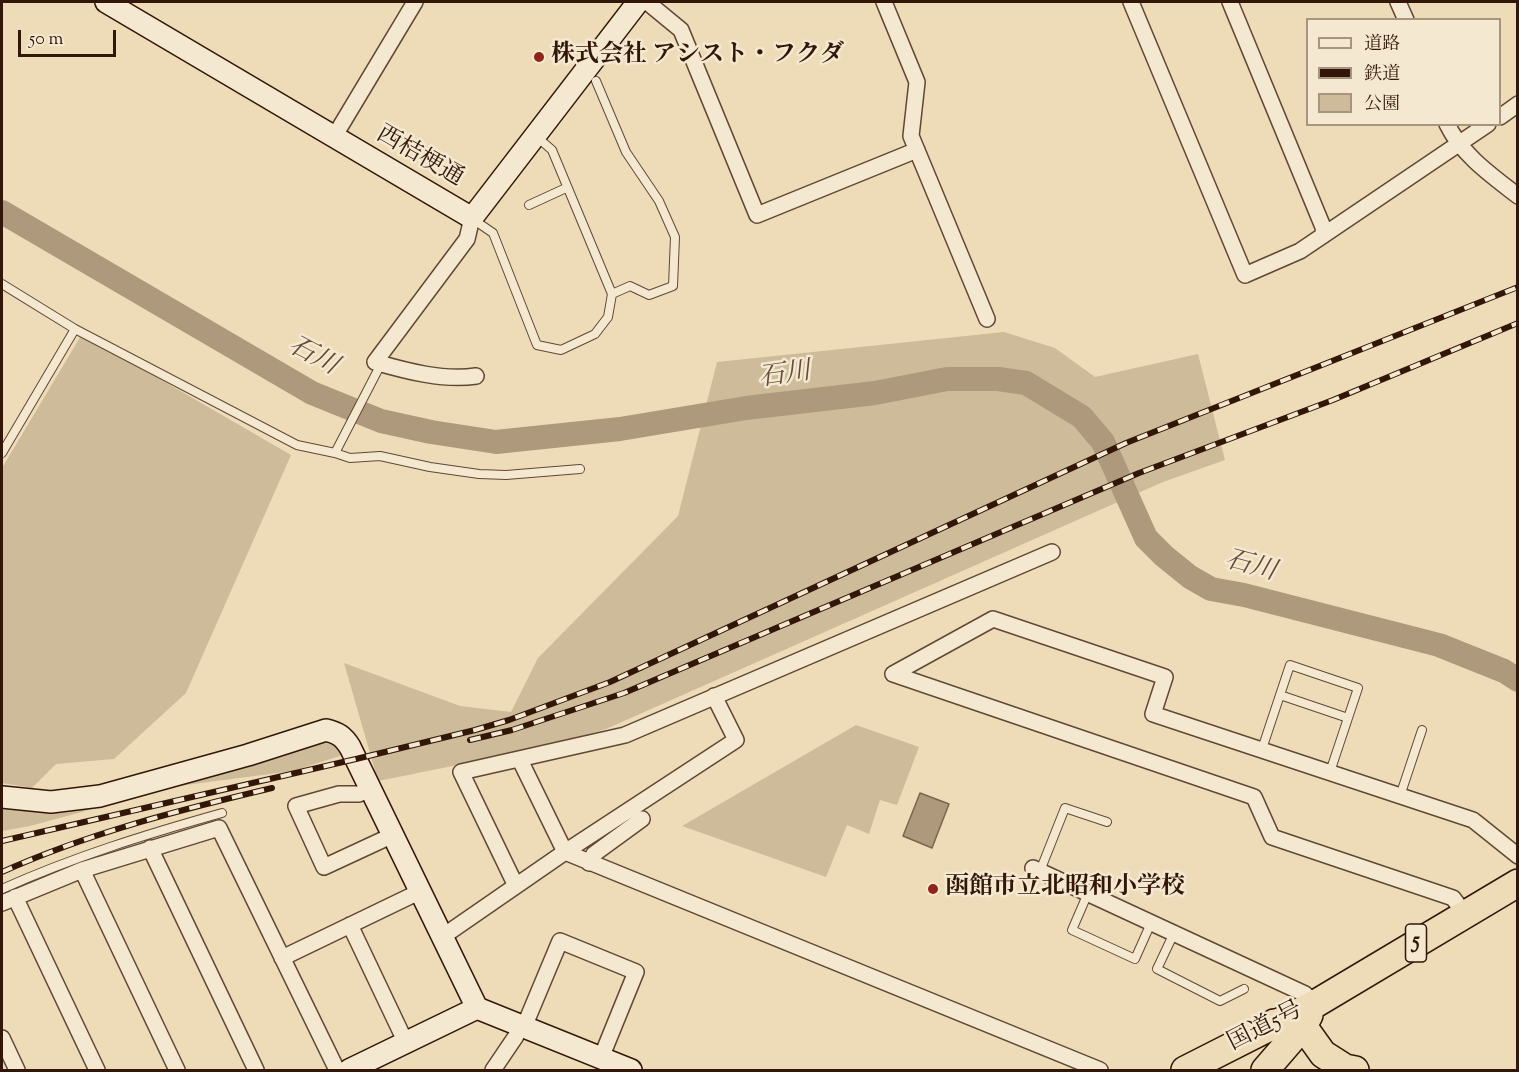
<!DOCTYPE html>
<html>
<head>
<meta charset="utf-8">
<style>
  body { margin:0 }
  #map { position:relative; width:1519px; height:1072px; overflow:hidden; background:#eedcb8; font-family:"Sorts Mill Goudy","Noto Serif JP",serif }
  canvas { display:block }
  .frame { position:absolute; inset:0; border:3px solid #321708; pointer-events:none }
  .legend { position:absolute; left:1306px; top:18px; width:195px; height:108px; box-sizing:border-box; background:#f4e8d1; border:2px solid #a69481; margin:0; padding:8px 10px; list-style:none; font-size:18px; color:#321708 }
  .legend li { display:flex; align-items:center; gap:12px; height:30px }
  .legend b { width:30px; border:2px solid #a69481 }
  .scale { position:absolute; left:18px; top:30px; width:98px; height:27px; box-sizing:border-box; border:3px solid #321708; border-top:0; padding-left:8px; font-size:18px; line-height:21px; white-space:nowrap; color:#321708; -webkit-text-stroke:4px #f4e8d1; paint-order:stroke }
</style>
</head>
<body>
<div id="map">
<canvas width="1519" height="1072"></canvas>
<div class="frame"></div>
<ul class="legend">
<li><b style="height:8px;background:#f4e8d1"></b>道路</li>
<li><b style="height:8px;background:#321708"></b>鉄道</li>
<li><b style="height:16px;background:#cebb9a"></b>公園</li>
</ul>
<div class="scale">50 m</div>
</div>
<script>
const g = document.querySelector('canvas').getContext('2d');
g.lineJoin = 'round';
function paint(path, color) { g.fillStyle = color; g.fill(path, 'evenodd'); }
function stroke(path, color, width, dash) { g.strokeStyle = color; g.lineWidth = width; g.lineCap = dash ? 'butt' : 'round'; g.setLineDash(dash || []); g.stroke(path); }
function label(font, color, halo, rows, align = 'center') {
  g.font = font + ' "Sorts Mill Goudy","Noto Serif JP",serif'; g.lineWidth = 5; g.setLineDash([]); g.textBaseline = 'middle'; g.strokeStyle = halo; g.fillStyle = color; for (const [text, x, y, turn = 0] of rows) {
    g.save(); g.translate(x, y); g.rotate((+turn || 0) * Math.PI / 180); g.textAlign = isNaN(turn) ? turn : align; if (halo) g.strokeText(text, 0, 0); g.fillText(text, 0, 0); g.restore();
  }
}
const green = new Path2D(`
  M 1004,332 L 1055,348 L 1095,377 L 1198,354 L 1225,460 L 1163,482 L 606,729 L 552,746 L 378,781 L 344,663 L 460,706 L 511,712 L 538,658 L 678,516 L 717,362 Z
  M 82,334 L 291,455 L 186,693 L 114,759 L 56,764 L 32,788 L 2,783 L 2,468 Z
  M 856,725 L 919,747 L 897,805 L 880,800 L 869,834 L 847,825 L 826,877 L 682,826 Z
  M 320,742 L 341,746 L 346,754 L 293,771 L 178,786 L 30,826 L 2,831 L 2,805 Z`);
const water = new Path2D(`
  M 920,793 L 949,804 L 932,848 L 903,836 Z`);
const river = new Path2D(`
  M 2,212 L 312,393 L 381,421 L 431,432 L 496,442 L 620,429 L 746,408 L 875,393 L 947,379 L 998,379 L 1026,383 L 1082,417 L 1103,442 L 1146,538 L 1164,556 L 1190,577 L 1211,589 L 1244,595 L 1439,645 L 1504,671 L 1518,680`);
const lane = new Path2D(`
  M 537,137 L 552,150 L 612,294
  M 529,205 L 566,188
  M 474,220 L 493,233 L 537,345 L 561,350 L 595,334 L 608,317 L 612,294 L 630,286 L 649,295 L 673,286 L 675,237 L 659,201 L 626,152 L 596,81
  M 2,284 L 75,329 L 297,445 L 335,453 L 381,364
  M 2,453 L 75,329
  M 335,453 L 350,458 L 380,456 L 430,467 L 479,474 L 506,475 L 580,469
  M 1280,695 L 1290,665 L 1358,688 L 1348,718
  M 1262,749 L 1280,695 L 1348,718 L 1330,772
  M 1400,796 L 1422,730
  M 1040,871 L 1065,808 L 1107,822
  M 2,889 C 73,857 147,834 222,813
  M 1088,893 L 1072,930 L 1135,959 L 1151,923
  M 1174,933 L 1157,969 L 1220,1001 L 1244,989`);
const street = new Path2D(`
  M 647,2 L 681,30 L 757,215 L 917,150
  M 884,2 L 917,82 L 911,136 L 987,319
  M 1131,2 L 1245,275 L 1300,251 L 1488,124
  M 1230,2 L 1323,227 L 1324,235
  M 1398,2 L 1406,20
  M 1500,117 L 1518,104
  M 1447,124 C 1462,155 1491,175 1518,196
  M 334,137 L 415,2
  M 472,218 L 467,239 L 375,362 C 406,371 444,381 476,376
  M 520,760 L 565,852 L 1100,1070
  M 370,789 L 359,794 L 339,794 L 296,806 L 324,867 L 393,835
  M 150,848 L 256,1070
  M 589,863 L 594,854 L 642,819
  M 1033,868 L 1305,994 L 1315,1004
  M 82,870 L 177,1070
  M 516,886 L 461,772 L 625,735 L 1052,552
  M 15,897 L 97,1070
  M 2,903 L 82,870 L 219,828 L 337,1070
  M 1465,914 L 1453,898 L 1272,837 L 1254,797 L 893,674 L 993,619 L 1165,677 L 1153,714 L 1473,820 L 1518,856
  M 350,925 L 406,1043
  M 442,937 L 565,852 L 736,740 L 714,696
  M 282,958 L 421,891
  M 524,1027 L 560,941 L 636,972 L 601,1058
  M 2,1038 L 17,1070
  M 493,1070 L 516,1036 L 520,1025`);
const secondary = new Path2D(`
  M 106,2 L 472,218 L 638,2
  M 2,797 L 51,802 L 100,796 L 248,755 L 326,730 C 338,733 343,736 350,747 L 477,1008 L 631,1070
  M 349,1070 L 477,1008`);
const highway = new Path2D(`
  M 1274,1023 L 1303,1026 L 1323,1054 L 1345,1068 L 1355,1070
  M 1185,1070 L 1315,1004 L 1518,883
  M 1265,1070 L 1303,1026 L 1309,1015`);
const rail = new Path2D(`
  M 470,740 L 512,730 L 624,693 L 1139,473 L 1333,400 L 1518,323
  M 2,841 L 356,759 L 475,730 L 509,720 L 610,682 L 1126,443 L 1518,287
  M 2,872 C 89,833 179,810 272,788`);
const markers = [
  [539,57,6,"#8f2418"],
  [933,889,6,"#8f2418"]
];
const shields = [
  [1416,943,21]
];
const shieldNames = [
  ["5",1416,943]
];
const poiNames = [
  ["株式会社 アシスト・フクダ",551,57],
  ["函館市立北昭和小学校",945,889]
];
const streetNames = [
  ["西桔梗通",419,158,30],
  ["国道5号",1266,1028,-27]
];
const waterNames = [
  ["石川",312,358,28],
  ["石川",785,377,-8],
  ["石川",1250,568,15]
];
paint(green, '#cebb9a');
paint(water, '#ae997c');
stroke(water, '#7c654e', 1.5);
stroke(river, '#ae997c', 24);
stroke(lane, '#614834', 10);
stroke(street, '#614834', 18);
stroke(secondary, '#321708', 24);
stroke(highway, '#321708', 30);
stroke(lane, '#f4e8d1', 8);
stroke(street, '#f4e8d1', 15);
stroke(secondary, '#f4e8d1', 21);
stroke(highway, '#eedcb8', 27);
stroke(rail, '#321708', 6);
stroke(rail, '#f4e8d1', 4, [11]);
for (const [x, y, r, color] of markers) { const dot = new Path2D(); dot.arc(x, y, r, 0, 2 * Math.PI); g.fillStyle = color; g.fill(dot); stroke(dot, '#f4e8d1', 2); }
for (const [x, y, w] of shields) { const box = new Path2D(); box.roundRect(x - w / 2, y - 19, w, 38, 4.5); g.fillStyle = '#f4e8d1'; g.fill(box); stroke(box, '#321708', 1.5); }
label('bold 22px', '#321708', null, shieldNames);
label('bold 24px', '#321708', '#f4e8d1', poiNames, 'left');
label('24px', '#321708', '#f4e8d1', streetNames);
label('italic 26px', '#644b36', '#f4e8d1', waterNames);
</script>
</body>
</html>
